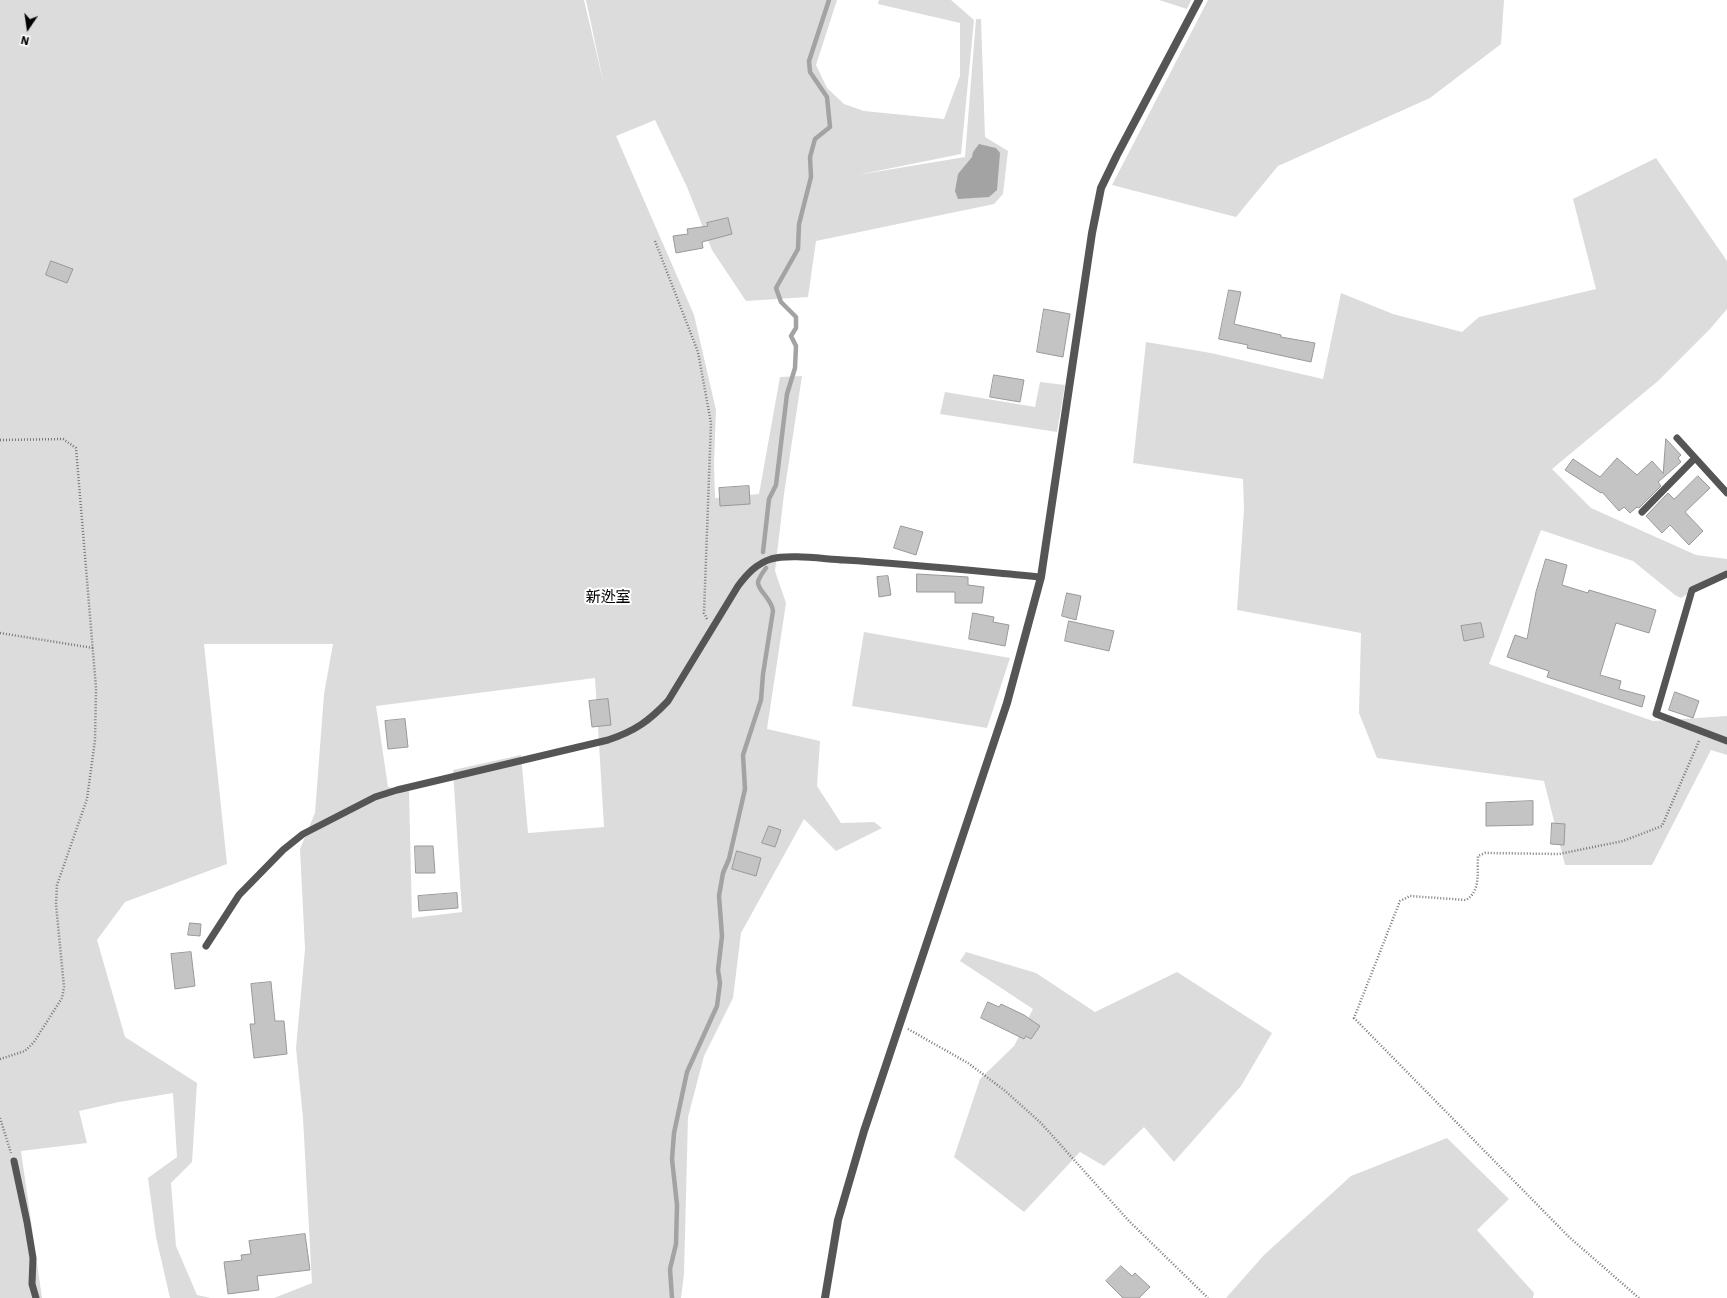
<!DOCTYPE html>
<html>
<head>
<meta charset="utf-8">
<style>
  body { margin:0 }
  #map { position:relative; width:1727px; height:1298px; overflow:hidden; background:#fff; font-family:"Work Sans",sans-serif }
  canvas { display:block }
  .north { position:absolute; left:8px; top:8px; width:40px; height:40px; -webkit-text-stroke:3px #fff; paint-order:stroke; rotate:193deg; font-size:11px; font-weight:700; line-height:16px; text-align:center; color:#000 }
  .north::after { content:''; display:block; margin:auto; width:14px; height:18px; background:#000; clip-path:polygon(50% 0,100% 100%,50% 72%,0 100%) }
</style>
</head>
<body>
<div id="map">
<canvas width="1727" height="1298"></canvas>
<div class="north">N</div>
</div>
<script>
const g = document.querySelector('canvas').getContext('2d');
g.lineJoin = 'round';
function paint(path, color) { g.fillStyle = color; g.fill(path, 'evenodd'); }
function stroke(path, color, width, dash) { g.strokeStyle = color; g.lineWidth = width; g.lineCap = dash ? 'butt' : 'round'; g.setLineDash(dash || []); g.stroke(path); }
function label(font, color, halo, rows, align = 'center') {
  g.font = font + ' "Work Sans","Noto Sans JP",sans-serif'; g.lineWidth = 4; g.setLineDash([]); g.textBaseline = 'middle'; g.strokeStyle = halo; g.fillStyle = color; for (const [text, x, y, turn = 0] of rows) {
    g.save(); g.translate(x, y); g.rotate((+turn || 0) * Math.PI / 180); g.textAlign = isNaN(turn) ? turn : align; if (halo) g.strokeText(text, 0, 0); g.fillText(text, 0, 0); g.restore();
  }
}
const green = new Path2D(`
  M 0,0 L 584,0 L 604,85 L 586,0 L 837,0 L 816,65 L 827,88 L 844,104 L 864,111 L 944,119 L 960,76 L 960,23 L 878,4 L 879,0 L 951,0 L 974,20 L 961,154 L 857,175 L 965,157 L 976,19 L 981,19 L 985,137 L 1008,151 L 1003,194 L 994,204 L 816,241 L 808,297 L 746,301 L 712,250 L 687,187 L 655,120 L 616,136 L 694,315 L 716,410 L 714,464 L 715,498 L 759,494 L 780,377 L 802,376 L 784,494 L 775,571 L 786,603 L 767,729 L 820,741 L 817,786 L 841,823 L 874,822 L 882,828 L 836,851 L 804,819 L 741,933 L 733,998 L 704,1056 L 688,1117 L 684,1274 L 681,1298 L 274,1298 L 312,1283 L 303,1118 L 296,1048 L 305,949 L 300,849 L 315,813 L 324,694 L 333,644 L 204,644 L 227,864 L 125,902 L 97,940 L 125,1037 L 197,1083 L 192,1162 L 171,1183 L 176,1246 L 197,1295 L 211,1298 L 170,1298 L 156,1237 L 148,1178 L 177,1157 L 173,1093 L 119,1102 L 79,1111 L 87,1143 L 21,1151 L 42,1298 L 0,1298 ZM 595,678 L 604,827 L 528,833 L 521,755 L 453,770 L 462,912 L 412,918 L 409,791 L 388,787 L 376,706 Z
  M 1159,0 L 1191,0 L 1187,9 Z
  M 1208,0 L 1504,0 L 1501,44 L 1430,98 L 1278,166 L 1236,217 L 1112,185 Z
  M 1656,158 L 1727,261 L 1727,309 L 1710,329 L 1658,381 L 1552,469 L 1591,508 L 1696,555 L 1727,559 L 1727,571 L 1681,598 L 1675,595 L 1633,561 L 1541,530 L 1489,664 L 1653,721 L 1727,716 L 1727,755 L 1711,750 L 1652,865 L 1565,865 L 1544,781 L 1377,758 L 1359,713 L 1361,633 L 1237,610 L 1244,509 L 1243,479 L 1133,463 L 1146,342 L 1211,353 L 1323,379 L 1341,293 L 1393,314 L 1462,332 L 1479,317 L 1596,289 L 1573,199 Z
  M 1040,382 L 1065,385 L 1057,432 L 940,414 L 945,392 L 1035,407 Z
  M 864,632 L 1010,658 L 987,728 L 852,706 Z
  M 966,952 L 1036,973 L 1095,1012 L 1177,972 L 1272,1033 L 1241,1086 L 1174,1162 L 1144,1127 L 1104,1166 L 1080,1152 L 1024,1212 L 954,1157 L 980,1079 L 1014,1046 L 1033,1009 L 960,961 Z
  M 1447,1138 L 1509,1199 L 1477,1230 L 1534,1293 L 1533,1298 L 1226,1298 L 1264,1255 L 1351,1176 Z`);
const water = new Path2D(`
  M 979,144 L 996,148 L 1000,153 L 997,190 L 989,197 L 958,199 L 955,191 L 958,174 L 972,157 L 973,152 Z`);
const stream = new Path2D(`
  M 763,552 L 769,499 L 776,485 L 787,394 L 795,368 L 796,346 L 791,336 L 796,328 L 796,317 L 781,302 L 776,288 L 798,249 L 799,224 L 811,177 L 810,157 L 815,139 L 830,127 L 827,97 L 810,72 L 809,61 L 829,0
  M 672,1298 L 670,1269 L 676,1244 L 677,1205 L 672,1159 L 674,1133 L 687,1072 L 717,1006 L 720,983 L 718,970 L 722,936 L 719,896 L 723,873 L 729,859 L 745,789 L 743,755 L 761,700 L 763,674 L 773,611 C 772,599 757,590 758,582 C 759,578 763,572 766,568`);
const building = new Path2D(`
  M 728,218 L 732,234 L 702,242 L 703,248 L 676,253 L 673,236 L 688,234 L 687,229 L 708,226 L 707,223 Z
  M 51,261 L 73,269 L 67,283 L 46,275 Z
  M 1229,290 L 1241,292 L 1234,324 L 1281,335 L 1281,337 L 1315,343 L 1311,362 L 1247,348 L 1248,345 L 1219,339 Z
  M 1044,309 L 1070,314 L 1063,357 L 1037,352 Z
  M 994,375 L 1024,380 L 1020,402 L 990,397 Z
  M 1666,439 L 1681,455 L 1678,458 L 1681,462 L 1658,482 L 1661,486 L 1639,508 L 1637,507 L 1630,513 L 1624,507 L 1619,511 L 1602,492 L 1601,493 L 1565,470 L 1573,459 L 1600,477 L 1617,458 L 1637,475 L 1652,461 L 1663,473 Z
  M 1698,476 L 1710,488 L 1685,512 L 1703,531 L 1689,545 L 1670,525 L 1662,533 L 1646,516 L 1668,493 L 1674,499 Z
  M 749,486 L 750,504 L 720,506 L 719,488 Z
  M 901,526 L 923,532 L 916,555 L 894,548 Z
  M 1546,559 L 1567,565 L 1562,585 L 1588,593 L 1589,590 L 1656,610 L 1649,633 L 1616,623 L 1600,675 L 1621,681 L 1619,689 L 1645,696 L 1642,707 L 1547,677 L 1549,671 L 1507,657 L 1515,635 L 1527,639 L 1536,592 Z
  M 917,574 L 968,577 L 968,585 L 984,587 L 982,603 L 955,603 L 955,592 L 917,592 Z
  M 888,576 L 891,595 L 879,597 L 877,577 Z
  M 1067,593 L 1081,596 L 1076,620 L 1062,616 Z
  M 973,613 L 994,617 L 993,622 L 1009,625 L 1005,646 L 969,639 Z
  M 1069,621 L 1114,631 L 1109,651 L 1065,641 Z
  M 1481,623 L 1484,637 L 1464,641 L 1461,626 Z
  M 1675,692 L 1699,701 L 1693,718 L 1669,710 Z
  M 608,699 L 611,725 L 592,727 L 589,701 Z
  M 405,719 L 408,747 L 388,749 L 385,721 Z
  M 1533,801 L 1533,825 L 1486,826 L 1486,803 Z
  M 1552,823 L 1565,824 L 1564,845 L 1551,844 Z
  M 769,826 L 781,830 L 775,847 L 762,843 Z
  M 415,846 L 433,846 L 435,873 L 416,873 Z
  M 737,851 L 761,858 L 756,876 L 732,869 Z
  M 457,893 L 458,908 L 419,911 L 418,896 Z
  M 190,923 L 201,924 L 200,936 L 188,935 Z
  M 191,952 L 195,986 L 175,989 L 171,954 Z
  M 271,982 L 275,1021 L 284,1021 L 287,1054 L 254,1058 L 250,1024 L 255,1024 L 251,984 Z
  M 988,1002 L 999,1007 L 1001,1004 L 1024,1015 L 1040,1026 L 1031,1039 L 1026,1036 L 1024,1039 L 981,1018 Z
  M 305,1234 L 310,1270 L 257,1276 L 259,1290 L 228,1294 L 224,1262 L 242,1260 L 241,1255 L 251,1254 L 249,1241 Z
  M 1121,1266 L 1132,1276 L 1135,1273 L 1150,1287 L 1139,1298 L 1123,1298 L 1106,1281 Z`);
const path = new Path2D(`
  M 655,241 L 698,352 L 711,423 L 704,613 L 707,619
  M 0,440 L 63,439 L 76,448 L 96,688 L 95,740 L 87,799 L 57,885 L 56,904 L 64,987 L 62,998 L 34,1042 L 25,1051 L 0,1059
  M 0,633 L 93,648
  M 908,1029 L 968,1063 L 1004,1090 L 1041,1123 L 1128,1220 L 1208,1298
  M 0,1118 L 11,1153
  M 1639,1298 L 1569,1237 L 1354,1018 L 1400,901 L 1410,896 L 1466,900 C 1481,891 1477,872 1478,856 L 1485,853 L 1559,854 L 1623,841 L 1662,826 L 1699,741`);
const lane = new Path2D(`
  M 1677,438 L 1727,493
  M 1642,512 L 1695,458
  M 1727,574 L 1692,590 L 1656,714 L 1727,741
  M 206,946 L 239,895 L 283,850 L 303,834 L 375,797 L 397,790 L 608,740 C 635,731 649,721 668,701 L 738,586 C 747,574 756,564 771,559 C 790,554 823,559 844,560 C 910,564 976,571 1041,577
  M 14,1161 L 27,1222 L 33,1258 L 32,1284 L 36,1298`);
const street = new Path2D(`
  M 825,1298 L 838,1220 L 864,1131 L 1007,703 L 1041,577 L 1092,233 L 1101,188 L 1117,155 L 1199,0`);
const neighbourhoodNames = [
  ["新迯室",608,598]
];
paint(green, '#dcdcdc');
paint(water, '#a3a3a3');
stroke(stream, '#a3a3a3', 4.5);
paint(building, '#c4c4c4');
stroke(building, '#999', 1);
stroke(path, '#777', 2.5, [1, 2]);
stroke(lane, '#555', 7);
stroke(street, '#555', 8);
label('15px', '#000', '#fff', neighbourhoodNames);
</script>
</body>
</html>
